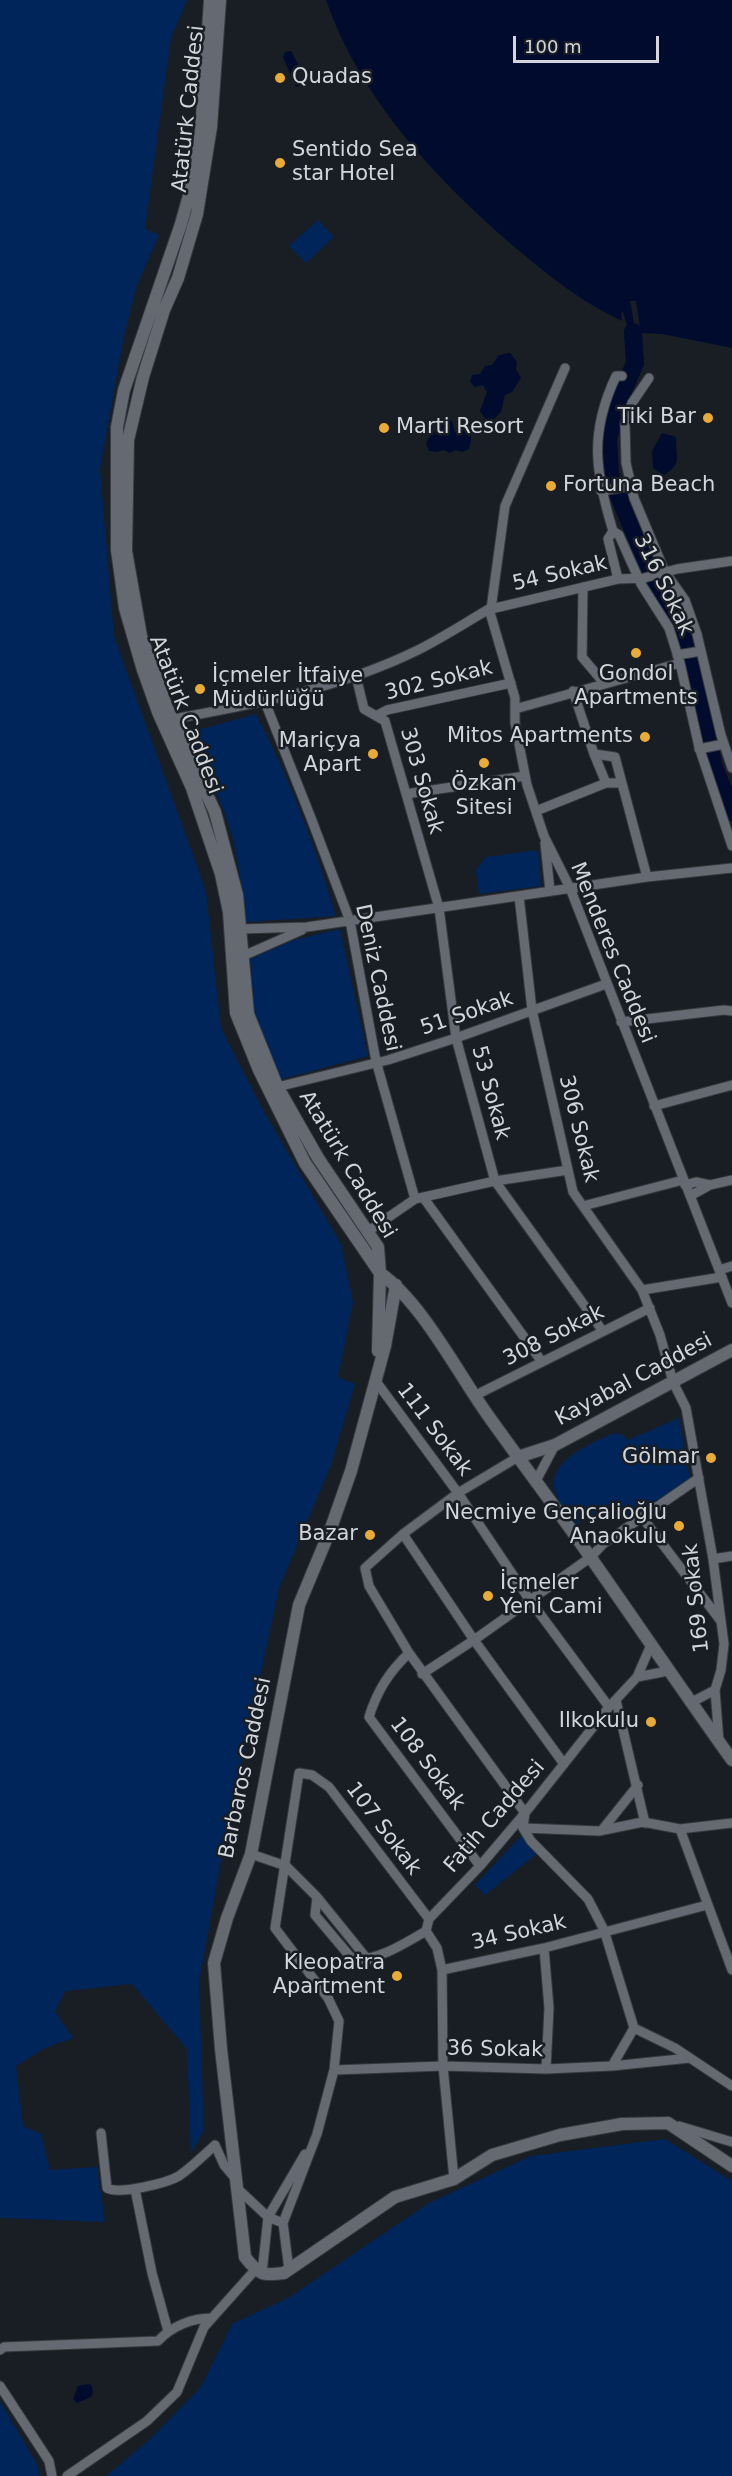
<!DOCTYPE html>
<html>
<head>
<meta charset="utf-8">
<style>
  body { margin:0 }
  #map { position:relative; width:732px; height:2476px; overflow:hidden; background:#191e24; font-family:"DejaVu Sans",sans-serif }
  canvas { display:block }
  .scale { position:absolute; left:513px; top:36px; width:146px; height:27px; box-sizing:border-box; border:3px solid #d2d5da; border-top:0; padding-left:8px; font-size:18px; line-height:21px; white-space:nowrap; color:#d2d5da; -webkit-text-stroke:4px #191e24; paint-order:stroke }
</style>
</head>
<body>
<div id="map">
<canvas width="732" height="2476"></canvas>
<div class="scale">100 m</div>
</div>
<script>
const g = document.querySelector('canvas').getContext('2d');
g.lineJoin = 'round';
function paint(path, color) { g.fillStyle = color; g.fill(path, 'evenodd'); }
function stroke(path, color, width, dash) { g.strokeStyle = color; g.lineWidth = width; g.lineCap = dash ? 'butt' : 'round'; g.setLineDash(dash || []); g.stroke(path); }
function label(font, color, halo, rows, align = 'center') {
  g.font = font + ' "DejaVu Sans",sans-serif'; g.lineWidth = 5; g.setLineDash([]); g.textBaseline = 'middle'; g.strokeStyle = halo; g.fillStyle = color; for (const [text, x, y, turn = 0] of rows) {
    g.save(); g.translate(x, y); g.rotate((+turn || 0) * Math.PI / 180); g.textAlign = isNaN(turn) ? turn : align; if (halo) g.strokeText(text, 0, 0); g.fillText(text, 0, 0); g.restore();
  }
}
const green = new Path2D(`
  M 0,0 L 187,0 L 171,38 L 145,229 L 159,235 L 137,285 L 124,336 L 100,469 L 114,636 L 206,891 L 221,1028 L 263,1110 L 341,1244 L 353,1302 L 338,1377 L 355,1384 L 331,1465 L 279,1588 L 220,1866 L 199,1983 L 204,2130 L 191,2154 L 187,2049 L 132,1984 L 65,1991 L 55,2012 L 73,2038 L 45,2048 L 16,2066 L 23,2126 L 41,2134 L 50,2170 L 97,2167 L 105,2222 L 0,2218 Z
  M 318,220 L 334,237 L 306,263 L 289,246 Z
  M 256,714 C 290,779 315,846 336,916 L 246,922 C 243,894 239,867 233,840 C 224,803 204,767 187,733 Z
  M 538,850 L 541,886 L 479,894 L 476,871 L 486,857 Z
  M 340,929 L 368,1056 L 279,1080 L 254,1017 L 250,959 L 294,940 Z
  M 679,1418 L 690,1479 L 634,1518 L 628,1519 L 619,1515 L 611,1503 L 575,1525 C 569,1516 561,1507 557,1497 C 541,1463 591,1444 613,1433 L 623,1435 L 628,1440 Z
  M 523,1834 L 527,1844 L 538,1853 L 485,1895 L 475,1885 Z
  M 665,2139 L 732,2181 L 732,2476 L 106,2476 L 148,2441 L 201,2387 L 232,2324 L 290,2297 L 429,2203 L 531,2156 Z
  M 0,2401 L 38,2466 L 39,2476 L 0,2476 Z`);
const water = new Path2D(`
  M 326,0 L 732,0 L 732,348 L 662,334 L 641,333 L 636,301 L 630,301 L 636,333 L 629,332 L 623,312 L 621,313 L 622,321 C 581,302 545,273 511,244 C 433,176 360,98 326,0 Z
  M 291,51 L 298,64 L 296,69 L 301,85 L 296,87 L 283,57 L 285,52 Z
  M 510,353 L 517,362 L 516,369 L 521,378 L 512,392 L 505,395 L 501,412 L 494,419 L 486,420 L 480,411 L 487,392 L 483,385 L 475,387 L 470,382 L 472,375 L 480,374 L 485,366 L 492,365 L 499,355 Z
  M 445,417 L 452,421 L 455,432 L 470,429 L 471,441 L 469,449 L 462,452 L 455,450 L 450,453 L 444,450 L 437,452 L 429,451 L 426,443 L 430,436 L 440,428 Z
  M 662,433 L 676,437 C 675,456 684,463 664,475 L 653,468 L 652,451 Z
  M 89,2384 L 92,2386 L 93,2393 L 91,2397 L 77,2403 L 73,2399 L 78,2386 Z`);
const river = new Path2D(`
  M 633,332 L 635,363 L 623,391 L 608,439 L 610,474 L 659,592 L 681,622 L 714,767 L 732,812`);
const minor = new Path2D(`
  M 565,368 L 505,506 L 491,609 L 489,609 L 515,698 L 515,723 L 527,785 L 544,836 L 570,888 L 732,1303
  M 622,376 L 616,376 C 589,433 595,472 613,531 L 619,535 L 641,584 L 669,628 L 680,663 L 699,747 L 732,846
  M 649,378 L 632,403 L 625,423 L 626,463 L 634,498 L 665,572 L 685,600 L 697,634 L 721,735 L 732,768
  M 601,491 L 631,486
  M 613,531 L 608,539 L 618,579
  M 583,587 L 582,657 L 604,683
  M 491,609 L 618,579 L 644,578 L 677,569 L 732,561
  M 677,655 L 701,651
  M 356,676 L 364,709 L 385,721 L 439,908 L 456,1038 L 495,1181 L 602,1330
  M 573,691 L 594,754 L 606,783 L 622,783
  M 265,702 L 311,818 L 350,921 L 376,1061 L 415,1199
  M 515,709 L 680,663
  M 376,716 L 387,710 L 511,683
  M 173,719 C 256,704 341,688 418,650 C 442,638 465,623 489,609
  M 699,749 L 724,744
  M 594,754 L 615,757 L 647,877
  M 406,794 L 525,776
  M 536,811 L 606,783
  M 545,843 L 550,891
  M 519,896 L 532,1010 L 573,1192 L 642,1290 L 660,1335 L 673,1382 L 686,1408 L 713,1559 L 724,1644 L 721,1670 L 715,1690 L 719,1741
  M 235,932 L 241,929 L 307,927 L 647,877 L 732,868
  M 238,953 L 243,956 L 302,930
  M 621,1022 L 724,1010 L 732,1011
  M 273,1088 L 388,1060 L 456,1038 L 606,984
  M 654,1106 L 732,1085
  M 685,1185 L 696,1182 L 710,1185
  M 690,1196 L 710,1185 L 732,1180
  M 423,1197 L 542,1362
  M 583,1206 L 683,1180
  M 367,1232 L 415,1199 L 495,1181 L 568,1170
  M 719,1270 L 732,1266
  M 642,1290 L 722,1277
  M 375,1380 L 458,1493 L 529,1599 L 609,1707
  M 474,1396 L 650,1308
  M 518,1457 L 458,1493 L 403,1534 L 365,1568 L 369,1586 L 409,1653 L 525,1813 L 523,1828 L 531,1841 L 588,1899 L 604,1930 L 634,2028 L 675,2048 L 732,2086
  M 536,1481 L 555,1445
  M 642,1517 L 720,1620
  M 403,1534 L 474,1640 L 564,1764
  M 713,1559 L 732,1556
  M 409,1653 C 389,1672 377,1691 369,1717 L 480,1866
  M 422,1674 L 474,1640 L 591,1557 L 603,1544 L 699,1478
  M 637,1677 L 668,1671
  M 616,1700 L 645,1823
  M 690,1703 L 715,1690
  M 523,1828 L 599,1831 L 643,1822 L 680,1829 L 732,1823
  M 680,1829 L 732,1970
  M 602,1830 L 638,1785
  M 251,1854 L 286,1866 L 317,1897 L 368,1960
  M 317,1897 L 315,1915 L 353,1960 C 381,1959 402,1945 426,1931 L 429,1919 L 480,1866 L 525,1813 L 609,1707 L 637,1677 L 651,1645
  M 426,1931 L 437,1948 L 442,1970 L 443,2066 L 454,2179
  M 544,1948 L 549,2008 L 546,2069
  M 442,1970 L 544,1948 L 707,1905
  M 612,2066 L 690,2058
  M 334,2070 L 443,2066 L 546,2069 L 612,2066 L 634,2028
  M 679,2126 L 732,2142
  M 101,2133 L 107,2188 C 119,2195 167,2183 179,2176 C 192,2167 204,2155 215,2145 L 224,2165 L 235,2178
  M 135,2189 L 152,2273 L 168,2331
  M 238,2189 L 268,2217 L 283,2223
  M 289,2270 L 283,2223 L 317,2134 L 334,2070 L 339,2021 L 328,1998 L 275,1928 L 299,1773 L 312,1775 L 329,1787 L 429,1919
  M 262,2273 L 268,2217 L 305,2154
  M 0,2350 L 4,2347 L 158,2341 C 172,2326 192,2318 212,2318
  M 0,2386 L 49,2461 L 52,2476
  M 67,2476 L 147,2421 L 177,2392 L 204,2327 L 255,2270`);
const tertiary = new Path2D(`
  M 210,0 L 201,132 L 193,181 L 181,224 L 124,390 L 117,427 L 117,550 L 125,608 L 143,670 L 158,712 L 192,788 L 221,874 L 229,912 L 236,1013 L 259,1070 L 305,1163 L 380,1273 L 378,1351
  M 220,0 L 211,127 L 197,214 L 178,278 L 164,310 L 143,377 L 128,440 L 126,551 L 141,636 L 167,708 L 215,812 L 237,895 L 248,1014 L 277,1086 L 318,1158 L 378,1247 L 380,1273 C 422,1303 456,1370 487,1414 C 521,1462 557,1509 591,1558 C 638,1625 684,1693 732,1760
  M 396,1285 L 385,1346 L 351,1471 L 331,1528 L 299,1605 L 251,1854 L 227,1918 L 214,1963 L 221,2049 L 245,2257 C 259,2275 263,2276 284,2273 L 395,2197 L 454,2179 L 492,2155 L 560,2135 L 622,2124 L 668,2123 L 732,2166
  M 518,1457 L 555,1445 L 732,1350`);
const markers = [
  [280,78,6,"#e9ab38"],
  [280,163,6,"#e9ab38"],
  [708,418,6,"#e9ab38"],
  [384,428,6,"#e9ab38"],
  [551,486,6,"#e9ab38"],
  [636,653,6,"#e9ab38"],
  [200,689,6,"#e9ab38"],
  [645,737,6,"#e9ab38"],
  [373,754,6,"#e9ab38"],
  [484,763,6,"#e9ab38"],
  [711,1458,6,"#e9ab38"],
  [679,1526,6,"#e9ab38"],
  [370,1535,6,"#e9ab38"],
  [488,1596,6,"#e9ab38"],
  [651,1722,6,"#e9ab38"],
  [397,1976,6,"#e9ab38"]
];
const poiNames = [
  ["Quadas",292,78,"left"],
  ["Sentido Sea",292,151,"left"],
  ["star Hotel",292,175,"left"],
  ["Tiki Bar",696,418],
  ["Marti Resort",396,428,"left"],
  ["Fortuna Beach",563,486,"left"],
  ["Gondol",636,675,"center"],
  ["Apartments",636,699,"center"],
  ["İçmeler İtfaiye",212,677,"left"],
  ["Müdürlüğü",212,701,"left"],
  ["Mitos Apartments",633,737],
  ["Mariçya",361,742],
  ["Apart",361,766],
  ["Özkan",484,785,"center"],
  ["Sitesi",484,809,"center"],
  ["Gölmar",699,1458],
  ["Necmiye Gençalioğlu",667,1514],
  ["Anaokulu",667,1538],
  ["Bazar",358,1535],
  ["İçmeler",500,1584,"left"],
  ["Yeni Cami",500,1608,"left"],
  ["Ilkokulu",639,1722],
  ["Kleopatra",385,1964],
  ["Apartment",385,1988]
];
const streetNames = [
  ["Atatürk Caddesi",189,109,-84],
  ["54 Sokak",560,574,-13],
  ["316 Sokak",663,585,64],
  ["302 Sokak",439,681,-14],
  ["Atatürk Caddesi",185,715,69],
  ["303 Sokak",421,781,74],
  ["Menderes Caddesi",612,953,68],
  ["Deniz Caddesi",377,978,78],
  ["51 Sokak",467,1014,-19],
  ["53 Sokak",490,1093,75],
  ["306 Sokak",578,1129,76],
  ["Atatürk Caddesi",347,1165,59],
  ["308 Sokak",554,1336,-27],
  ["Kayabal Caddesi",634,1380,-28],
  ["111 Sokak",434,1430,53],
  ["169 Sokak",697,1598,-96],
  ["108 Sokak",427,1764,53],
  ["Barbaros Caddesi",246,1768,-78],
  ["Fatih Caddesi",495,1817,-49],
  ["107 Sokak",383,1829,53],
  ["34 Sokak",519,1933,-13],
  ["36 Sokak",495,2050,1]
];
paint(green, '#00255a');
paint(water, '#000b2e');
stroke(river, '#000b2e', 18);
stroke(minor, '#36393e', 11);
stroke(tertiary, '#36393e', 14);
stroke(minor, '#656a72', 9);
stroke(tertiary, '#656a72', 12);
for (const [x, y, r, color] of markers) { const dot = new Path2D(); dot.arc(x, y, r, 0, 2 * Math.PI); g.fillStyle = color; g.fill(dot); stroke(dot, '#191e24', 2); }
label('21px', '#d2d5da', '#191e24', poiNames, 'right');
label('21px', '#d2d5da', '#191e24', streetNames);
</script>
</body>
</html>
